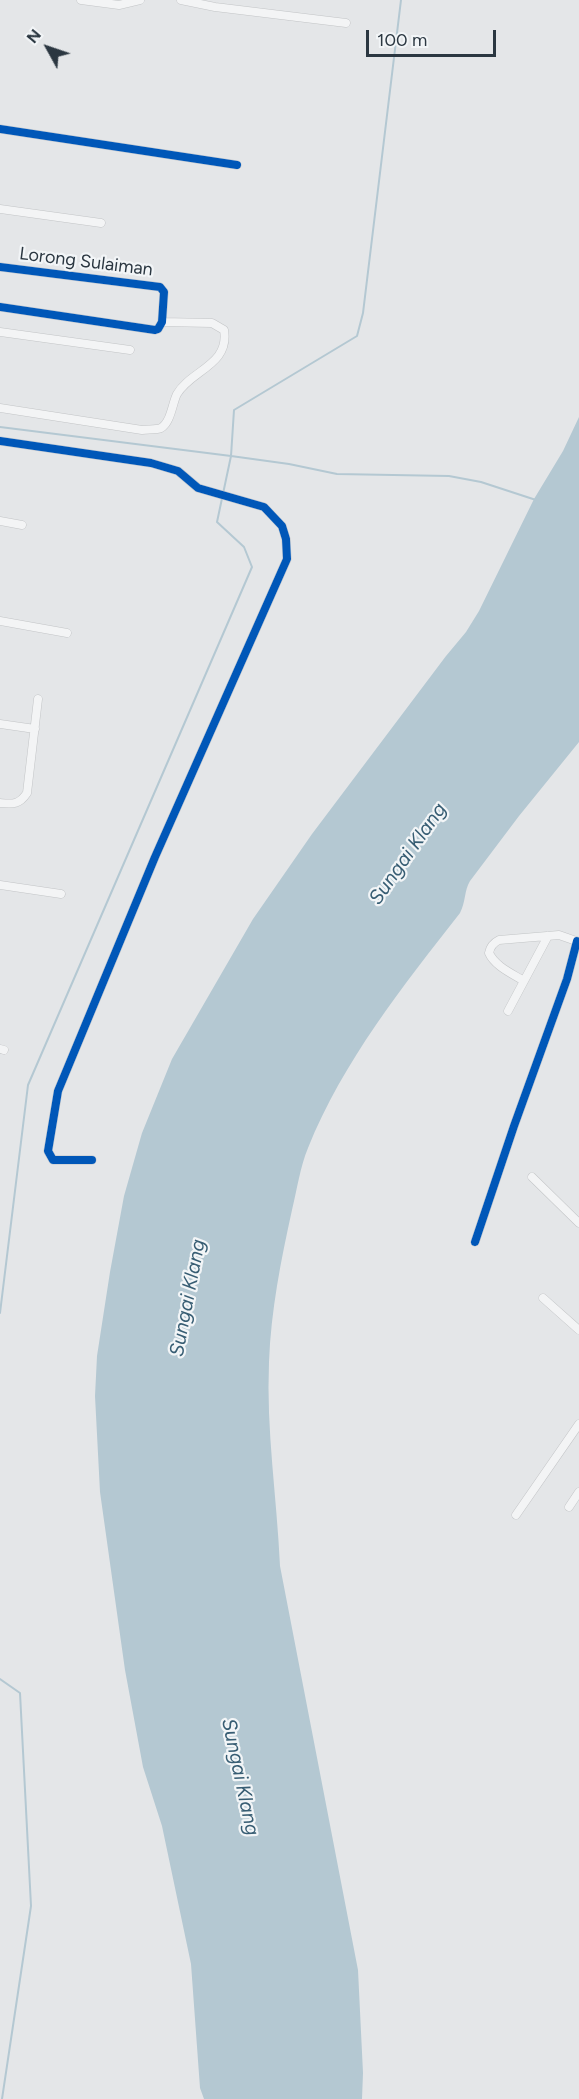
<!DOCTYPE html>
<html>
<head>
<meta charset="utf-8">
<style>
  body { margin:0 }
  #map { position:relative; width:579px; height:2099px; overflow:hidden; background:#e4e6e8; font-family:Figtree,sans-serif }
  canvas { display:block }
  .north { position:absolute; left:18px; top:18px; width:60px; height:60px; -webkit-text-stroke:4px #f2f5f7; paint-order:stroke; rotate:310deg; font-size:16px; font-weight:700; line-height:24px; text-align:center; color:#2b3741 }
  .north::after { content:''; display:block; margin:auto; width:21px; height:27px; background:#2b3741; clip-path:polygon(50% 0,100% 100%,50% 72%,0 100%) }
  .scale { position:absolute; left:366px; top:30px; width:130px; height:27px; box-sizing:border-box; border:3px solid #2b3741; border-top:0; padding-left:8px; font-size:18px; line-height:21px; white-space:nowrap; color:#2b3741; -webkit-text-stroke:4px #f2f5f7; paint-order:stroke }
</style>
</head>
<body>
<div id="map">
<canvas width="579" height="2099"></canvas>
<div class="north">N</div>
<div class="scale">100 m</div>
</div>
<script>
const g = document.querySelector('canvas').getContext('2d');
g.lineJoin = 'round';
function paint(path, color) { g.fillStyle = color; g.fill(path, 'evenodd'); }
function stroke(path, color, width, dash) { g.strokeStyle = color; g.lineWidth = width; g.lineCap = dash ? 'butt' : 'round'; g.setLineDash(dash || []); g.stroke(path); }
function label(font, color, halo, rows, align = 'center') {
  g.font = font + ' Figtree,sans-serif'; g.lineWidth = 4.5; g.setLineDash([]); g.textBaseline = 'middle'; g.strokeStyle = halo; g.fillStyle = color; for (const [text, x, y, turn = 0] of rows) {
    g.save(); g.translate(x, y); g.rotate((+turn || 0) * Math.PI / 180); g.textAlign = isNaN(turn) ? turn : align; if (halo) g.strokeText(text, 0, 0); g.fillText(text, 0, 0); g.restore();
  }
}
const water = new Path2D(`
  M 579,417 L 579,742 L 519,816 L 470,881 C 464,891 466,901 460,913 C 403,986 343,1061 308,1148 C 300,1167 297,1190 292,1210 C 281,1260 271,1310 269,1362 C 266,1430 277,1498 280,1566 L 358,1970 L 363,2073 L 362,2099 L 204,2099 L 200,2088 L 191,1964 L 162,1826 L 143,1767 L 125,1670 L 100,1492 L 95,1396 L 97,1356 L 110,1272 L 124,1196 L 142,1133 L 172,1059 L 253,919 L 312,834 L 446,656 L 466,632 L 479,611 L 534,499 L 563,451 Z`);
const stream = new Path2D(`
  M 0,427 L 231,456 L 289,464 L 337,474 L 449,476 L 481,482 L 536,500
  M 0,1313 L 28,1085 L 252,567 L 244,547 L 217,522 L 231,456 L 234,410 L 357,336 L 363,313 L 401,0
  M 0,1679 L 20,1693 L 31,1906 L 2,2099`);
const street = new Path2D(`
  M 81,0 L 119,5 L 140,0
  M 181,0 L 215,7 L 346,23
  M 0,129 L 237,165
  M 0,209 L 101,223
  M 0,267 L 160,287 L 164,292 L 162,322 L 158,329 L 155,330 L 0,307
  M 0,332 L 130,350
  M 0,408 L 142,430 C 148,429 156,430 161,428 C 171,422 172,404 177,394 C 191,370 230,365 224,330 L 212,323 L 162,322
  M 0,441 L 151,463 L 178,471 L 198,488 L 264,507 L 282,526 L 286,539 L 287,559 L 155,857 L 58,1091 L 48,1151 L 53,1160 L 92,1160
  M 0,521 L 22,525
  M 0,621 L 67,633
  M 0,724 L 35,729
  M 0,803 C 13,804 19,805 27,793 L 38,699
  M 0,885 L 61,894
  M 524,981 C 511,973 495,966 489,953 C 490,947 493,943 499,940 L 559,935 L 579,942
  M 508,1011 L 548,936
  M 0,1049 L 4,1050
  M 532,1177 L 579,1223
  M 475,1242 L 514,1126 L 567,979 L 577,941
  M 543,1298 L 579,1330
  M 569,1507 L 579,1492
  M 516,1515 L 579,1424`);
const cycleway = new Path2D(`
  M 0,129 L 237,165
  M 0,267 L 160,287 L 164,292 L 162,322 L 158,329 L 155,330 L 0,307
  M 0,441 L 151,463 L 178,471 L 198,488 L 264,507 L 282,526 L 286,539 L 287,559 L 155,857 L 58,1091 L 48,1151 L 53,1160 L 92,1160
  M 475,1242 L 514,1126 L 567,979 L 577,941`);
const streetNames = [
  ["Lorong Sulaiman",86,262,7]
];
const waterNames = [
  ["Sungai Klang",408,854,-55],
  ["Sungai Klang",188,1298,-79],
  ["Sungai Klang",240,1777,78]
];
paint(water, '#b4c8d2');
stroke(stream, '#b4c8d2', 2);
stroke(street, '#c2c4c6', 9);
stroke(street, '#f3f4f5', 8);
stroke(cycleway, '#0057b8', 8);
label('18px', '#2b3741', '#f2f5f7', streetNames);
label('italic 20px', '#375d73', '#f2f5f7', waterNames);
</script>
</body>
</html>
